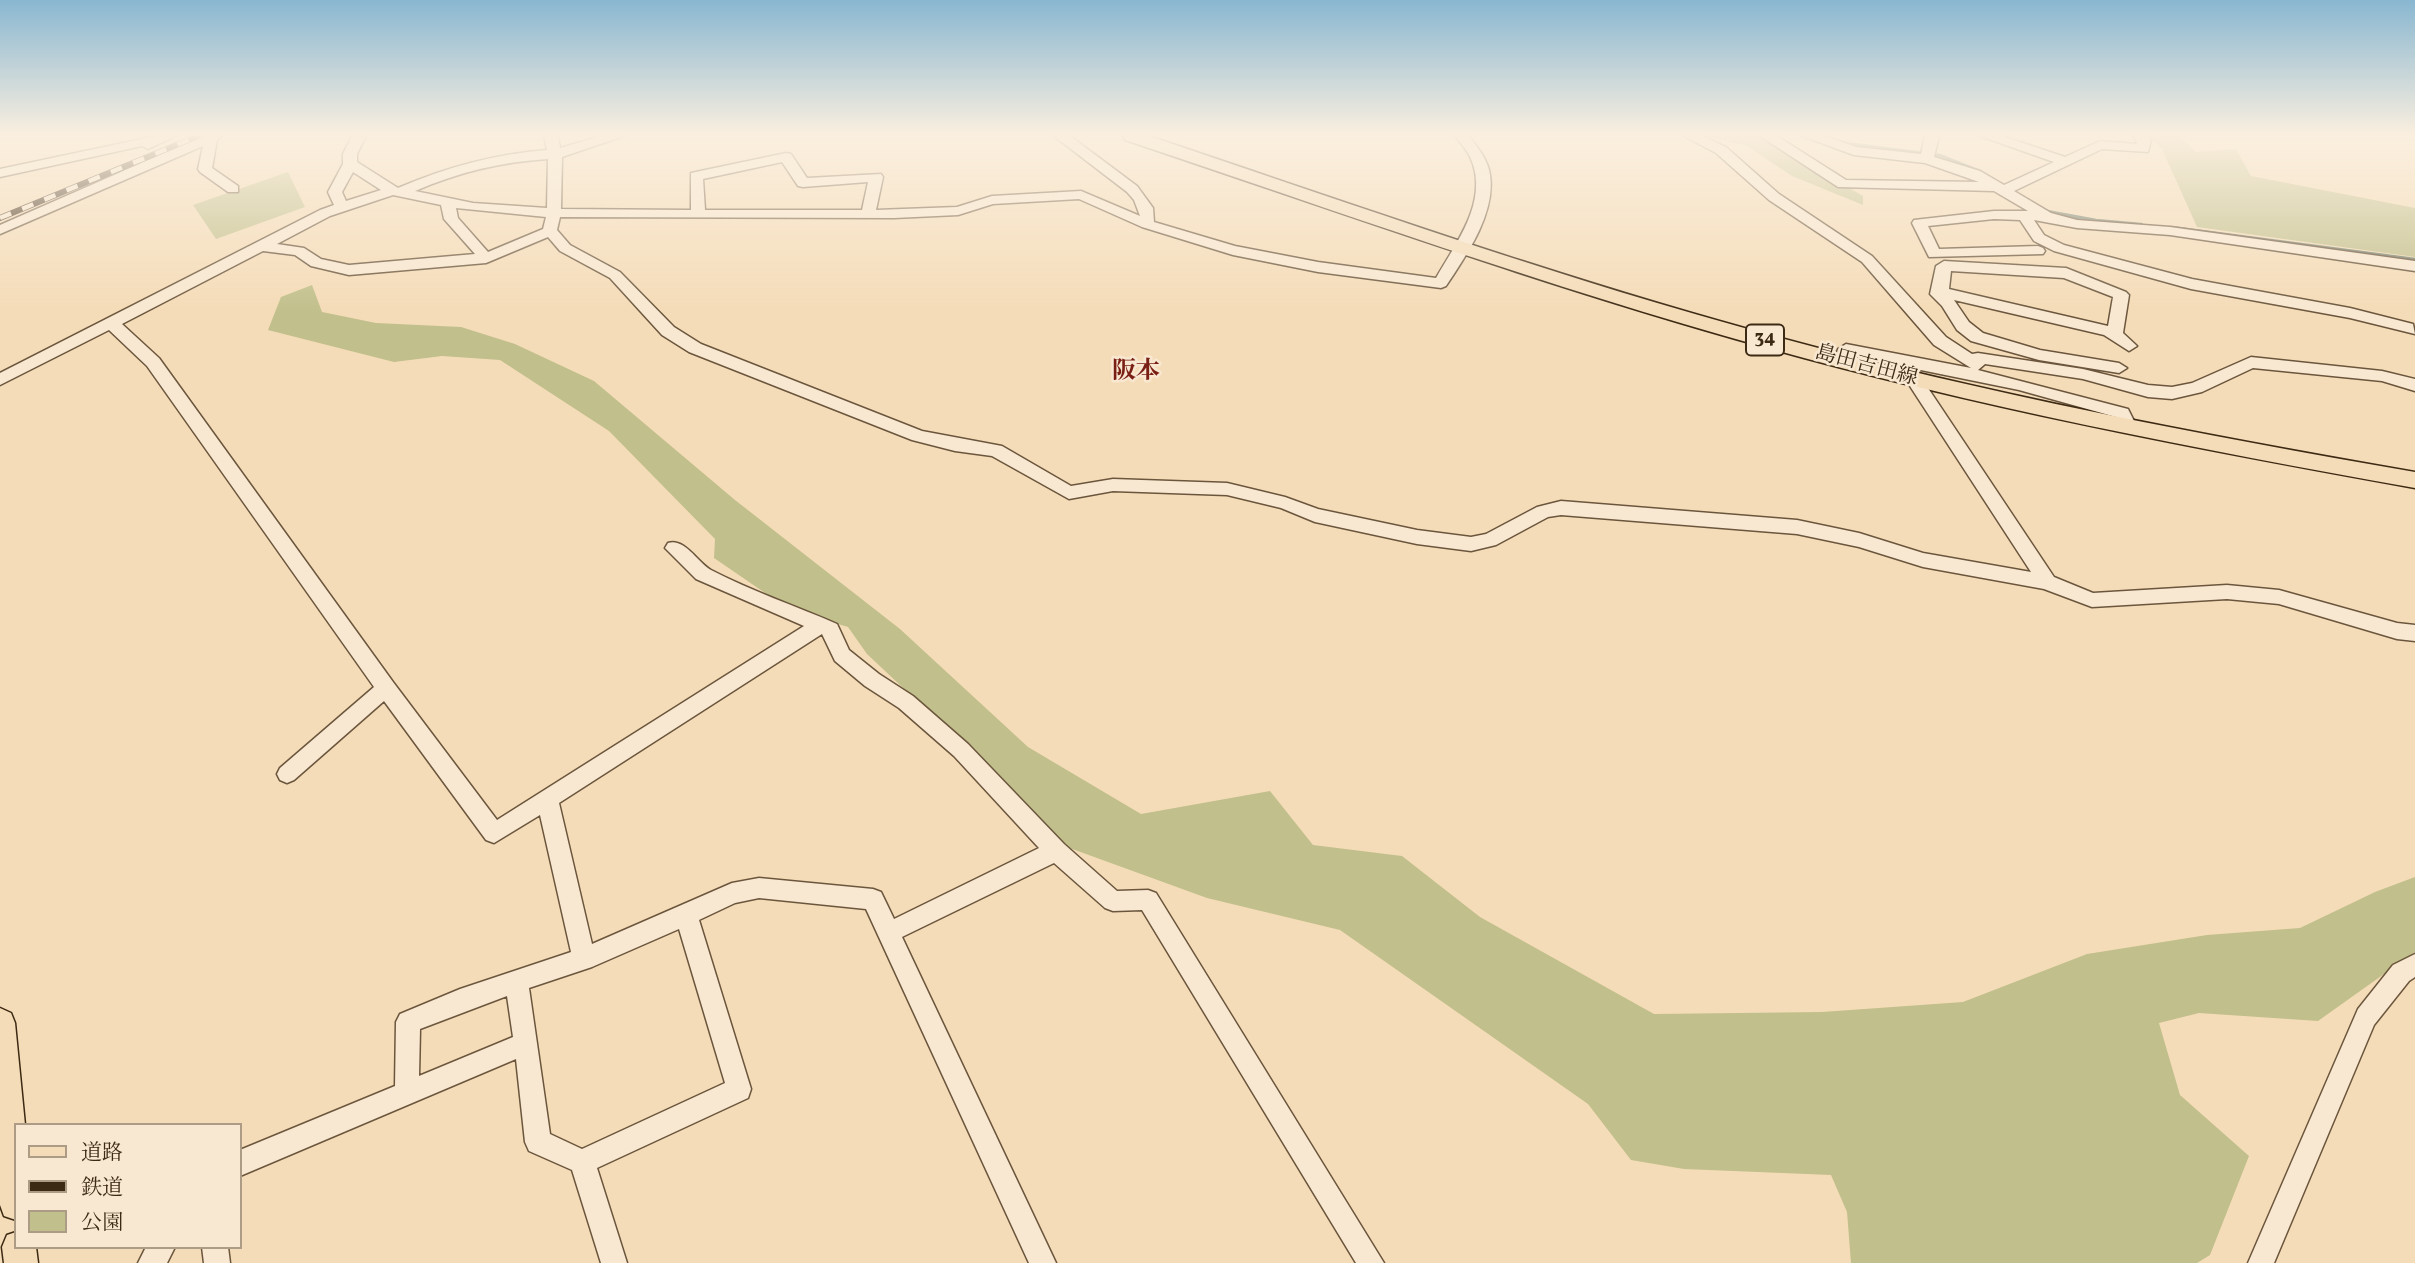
<!DOCTYPE html>
<html>
<head>
<meta charset="utf-8">
<style>
  body { margin:0 }
  #map { position:relative; width:2415px; height:1263px; overflow:hidden; background:#f5dcb8; font-family:Vollkorn,"Noto Serif JP",serif }
  canvas { display:block }
  .legend { position:absolute; left:14px; top:1123px; width:228px; height:126px; box-sizing:border-box; background:#f8e8d1; border:2px solid #ad9c85; margin:0; padding:9px 12px; list-style:none; font-size:21px; color:#3d2a14 }
  .legend li { display:flex; align-items:center; gap:14px; height:35px }
  .legend b { width:35px; border:2px solid #ad9c85 }
</style>
</head>
<body>
<div id="map">
<canvas width="2415" height="1263"></canvas>
<ul class="legend">
<li><b style="height:9px;background:#f5dcb8"></b>道路</li>
<li><b style="height:9px;background:#3d2a14"></b>鉄道</li>
<li><b style="height:19px;background:#c1bf8b"></b>公園</li>
</ul>
</div>
<script>
const g = document.querySelector('canvas').getContext('2d');
g.lineJoin = 'round';
function paint(path, color) { g.fillStyle = color; g.fill(path, 'evenodd'); }
function stroke(path, color, width, dash) { g.strokeStyle = color; g.lineWidth = width; g.lineCap = dash ? 'butt' : 'round'; g.setLineDash(dash || []); g.stroke(path); }
function label(font, color, halo, rows, align = 'center') {
  g.font = font + ' Vollkorn,"Noto Serif JP",serif'; g.lineWidth = 5; g.setLineDash([]); g.textBaseline = 'middle'; g.strokeStyle = halo; g.fillStyle = color; for (const [text, x, y, turn = 0] of rows) {
    g.save(); g.translate(x, y); g.rotate((+turn || 0) * Math.PI / 180); g.textAlign = isNaN(turn) ? turn : align; if (halo) g.strokeText(text, 0, 0); g.fillText(text, 0, 0); g.restore();
  }
}
const green = new Path2D(`
  M 1704,136 L 1760,136 L 1863,196 L 1863,205 L 1792,176 L 1747,146 Z
  M 2149,136 L 2180,136 L 2196,152 L 2236,149 L 2251,176 L 2415,208 L 2415,257 L 2197,227 L 2162,149 Z
  M 288,172 L 305,207 L 216,239 L 193,205 Z
  M 312,285 L 322,312 L 376,323 L 461,327 L 515,344 L 594,381 L 735,500 L 900,629 L 1028,747 L 1141,814 L 1270,791 L 1313,845 L 1402,856 L 1480,917 L 1654,1014 L 1822,1012 L 1963,1002 L 2087,954 L 2207,935 L 2300,928 L 2375,892 L 2415,877 L 2415,952 L 2318,1021 L 2199,1013 L 2159,1023 L 2180,1095 L 2249,1156 L 2210,1255 L 2197,1263 L 1851,1263 L 1847,1212 L 1831,1175 L 1684,1169 L 1631,1160 L 1588,1104 L 1340,930 L 1207,898 L 1064,846 L 1003,782 L 867,654 L 848,627 L 790,610 L 714,558 L 715,539 L 609,431 L 500,360 L 442,356 L 394,362 L 268,330 L 281,297 Z`);
const stream = new Path2D(`
  M 1845,144 L 1940,156 L 1975,170
  M 2047,212 L 2096,221 L 2141,225
  M 2172,228 L 2415,260`);
const minor = new Path2D(`
  M 156,136 L 176,136 L 148,149 L 142,146 L 0,177 L 0,169 Z
  M 203,136 L 222,136 L 217,140 L 212,168 L 238,186 L 238,192 L 228,192 L 200,172 L 198,169 L 203,146 L 0,234 L 0,225 Z
  M 352,136 L 366,136 L 357,154 L 357,162 L 398,188 C 447,167 494,154 547,150 L 544,136 L 558,136 L 560,148 L 601,136 L 624,136 L 562,157 L 561,209 L 691,210 L 691,173 L 786,153 L 791,154 L 807,178 L 881,174 L 883,177 L 876,210 L 957,207 L 992,196 L 1081,191 L 1140,216 L 1134,200 L 1127,192 L 1054,136 L 1070,136 L 1137,186 L 1153,208 L 1154,222 L 1235,246 L 1318,262 L 1436,278 C 1456,243 1489,201 1471,159 C 1468,151 1461,144 1455,136 L 1469,136 C 1478,148 1488,160 1490,175 C 1496,213 1466,256 1446,286 L 1441,288 L 1318,272 L 1233,255 L 1142,227 L 1079,199 L 993,204 L 958,215 L 894,218 L 560,217 L 557,230 L 570,245 L 620,272 L 674,327 L 701,344 L 922,431 L 1002,446 L 1071,486 L 1113,479 L 1227,483 L 1285,497 L 1318,509 L 1417,530 L 1471,537 L 1486,534 L 1537,507 L 1561,501 L 1797,520 L 1859,533 L 1923,553 L 2031,572 L 1906,380 L 1914,375 L 1920,376 L 2054,577 L 2093,593 L 2227,585 L 2279,590 L 2397,623 L 2415,625 L 2415,641 L 2397,639 L 2279,604 L 2227,599 L 2092,607 L 2044,589 L 1923,567 L 1859,547 L 1797,534 L 1561,515 L 1548,517 L 1496,545 L 1471,551 L 1417,544 L 1315,522 L 1281,508 L 1227,495 L 1113,491 L 1069,499 L 992,456 L 955,451 L 912,440 L 689,352 L 662,335 L 610,278 L 560,251 L 548,237 L 486,263 L 349,275 L 311,266 L 295,255 L 263,251 L 122,324 L 159,358 L 393,682 L 497,820 L 804,626 L 696,579 L 665,548 L 668,543 C 685,538 697,562 711,570 C 751,591 796,606 837,624 L 849,650 L 879,674 L 913,696 L 968,744 L 1064,844 L 1117,891 L 1148,890 L 1156,893 L 1384,1263 L 1356,1263 L 1142,910 L 1113,911 L 1105,908 L 1054,863 L 902,937 L 1056,1263 L 1029,1263 L 866,909 L 759,898 L 735,903 L 699,920 L 751,1089 L 748,1098 L 597,1168 L 627,1263 L 601,1263 L 572,1170 L 529,1151 L 525,1142 L 516,1059 L 240,1176 L 240,1150 L 395,1086 L 396,1022 L 400,1014 L 460,989 L 571,952 L 540,815 L 494,843 L 486,840 L 384,701 L 294,780 L 287,783 L 280,780 L 277,774 L 280,768 L 374,687 L 147,366 L 109,330 L 0,385 L 0,373 L 320,210 L 334,205 L 328,192 L 343,164 L 343,154 ZM 548,159 L 547,208 L 473,203 L 415,191 C 459,172 500,162 548,159 ZM 782,162 L 798,186 L 803,187 L 868,182 L 862,210 L 705,210 L 703,179 ZM 353,172 L 381,190 L 346,201 L 342,192 ZM 393,195 L 441,205 L 444,219 L 475,254 L 349,265 L 321,259 L 304,248 L 277,244 L 330,216 ZM 456,208 L 546,217 L 543,229 L 488,252 L 458,218 ZM 822,634 L 835,661 L 865,686 L 899,708 L 954,756 L 1039,848 L 894,919 L 881,892 L 873,889 L 759,878 L 732,883 L 592,944 L 559,803 ZM 679,929 L 725,1083 L 582,1149 L 550,1134 L 529,988 L 592,967 ZM 507,996 L 513,1037 L 419,1076 L 420,1029 Z
  M 1684,136 L 1703,136 L 1726,147 L 1779,194 L 1872,256 L 1946,337 L 1972,354 L 1978,353 L 2083,369 L 2148,385 L 2172,387 L 2192,383 L 2251,357 L 2382,371 L 2415,379 L 2415,391 L 2382,381 L 2253,368 L 2202,392 L 2172,399 L 2148,397 L 2083,379 L 1985,364 L 1978,370 L 2128,409 L 2137,427 L 2129,433 L 2123,431 L 2116,417 L 2019,390 L 1852,356 L 1849,365 L 1837,365 L 1835,361 L 1838,349 L 1846,344 L 1971,368 L 1934,345 L 1862,262 L 1769,200 L 1716,153 Z
  M 1760,136 L 1777,136 L 1846,180 L 1979,182 L 1925,163 L 1854,155 L 1802,136 L 1824,136 L 1856,147 L 1921,154 L 1925,136 L 1939,136 L 1934,157 L 1980,171 L 2004,185 L 2054,162 L 1980,136 L 2002,136 L 2065,157 L 2100,141 L 2137,144 L 2134,136 L 2148,136 L 2151,140 L 2148,152 L 2102,149 L 2014,191 L 2051,213 L 2077,220 L 2170,227 L 2415,261 L 2415,271 L 2170,235 L 2077,228 L 2034,220 L 2044,235 L 2064,245 L 2192,279 L 2350,308 L 2413,324 L 2415,334 L 2350,318 L 2191,289 L 2054,251 L 2034,241 L 2020,220 L 1994,219 L 1928,226 L 1939,249 L 2038,246 L 2043,248 L 2045,251 L 2043,254 L 1929,257 L 1912,223 L 1914,220 L 1994,211 L 2028,211 L 1994,191 L 1838,187 Z
  M 1944,261 L 2066,268 L 2126,292 L 2129,295 L 2123,333 L 2137,346 L 2129,351 L 2104,335 L 1954,300 L 1969,322 L 1983,333 L 2040,350 L 2119,363 L 2127,368 L 2119,373 L 2039,360 L 1971,341 L 1957,330 L 1942,306 L 1930,294 L 1936,266 ZM 1951,271 L 2064,278 L 2113,297 L 2108,326 L 1949,289 Z
  M 2415,954 L 2415,977 L 2409,981 L 2374,1025 L 2274,1263 L 2248,1263 L 2358,1009 L 2393,965 Z
  M 146,1247 L 175,1247 L 167,1263 L 138,1263 Z
  M 202,1247 L 228,1247 L 230,1263 L 204,1263 Z`);
const major = new Path2D(`
  M 1123,136 L 1149,136 C 1358,206 1565,280 1777,337 C 1987,394 2201,435 2415,472 L 2415,488 C 2197,449 1978,407 1764,347 C 1548,287 1337,211 1125,140 Z
  M 0,1008 L 11,1013 L 15,1023 L 25,1125 L 16,1125 L 16,1220 L 4,1216 L 0,1205 Z
  M 16,1232 L 16,1247 L 36,1247 L 38,1263 L 4,1263 L 2,1247 L 7,1235 Z`);
const rail = new Path2D(`
  M 0,218 L 198,136`);
const shields = [
  [1765,340,38]
];
const shieldNames = [
  ["34",1765,340]
];
const streetNames = [
  ["島田吉田線",1866,367,15]
];
const quarterNames = [
  ["阪本",1136,374]
];
paint(green, '#c1bf8b');
stroke(stream, '#768271', 4.5);
stroke(minor, '#6b563d', 3);
stroke(major, '#3d2a14', 3);
paint(minor, '#f8e8d1');
paint(major, '#f5dcb8');
stroke(rail, '#3d2a14', 6);
stroke(rail, '#f8e8d1', 4.5, [12]);
const sky = g.createLinearGradient(0, 0, 0, 313);
sky.addColorStop(0, '#89b7d1');
sky.addColorStop(0.43, '#faefdf');
sky.addColorStop(1, '#faefdf00');
g.fillStyle = sky;
g.fillRect(0, 0, 2415, 313);
for (const [x, y, w] of shields) { const box = new Path2D(); box.roundRect(x - w / 2, y - 15.5, w, 31, 5); g.fillStyle = '#f8e8d1'; g.fill(box); stroke(box, '#3d2a14', 2); }
label('bold 19px', '#3d2a14', null, shieldNames);
label('21px', '#3d2a14', '#f8e8d1', streetNames);
label('bold 24px', '#7a1f14', '#f8e8d1', quarterNames);
</script>
</body>
</html>
